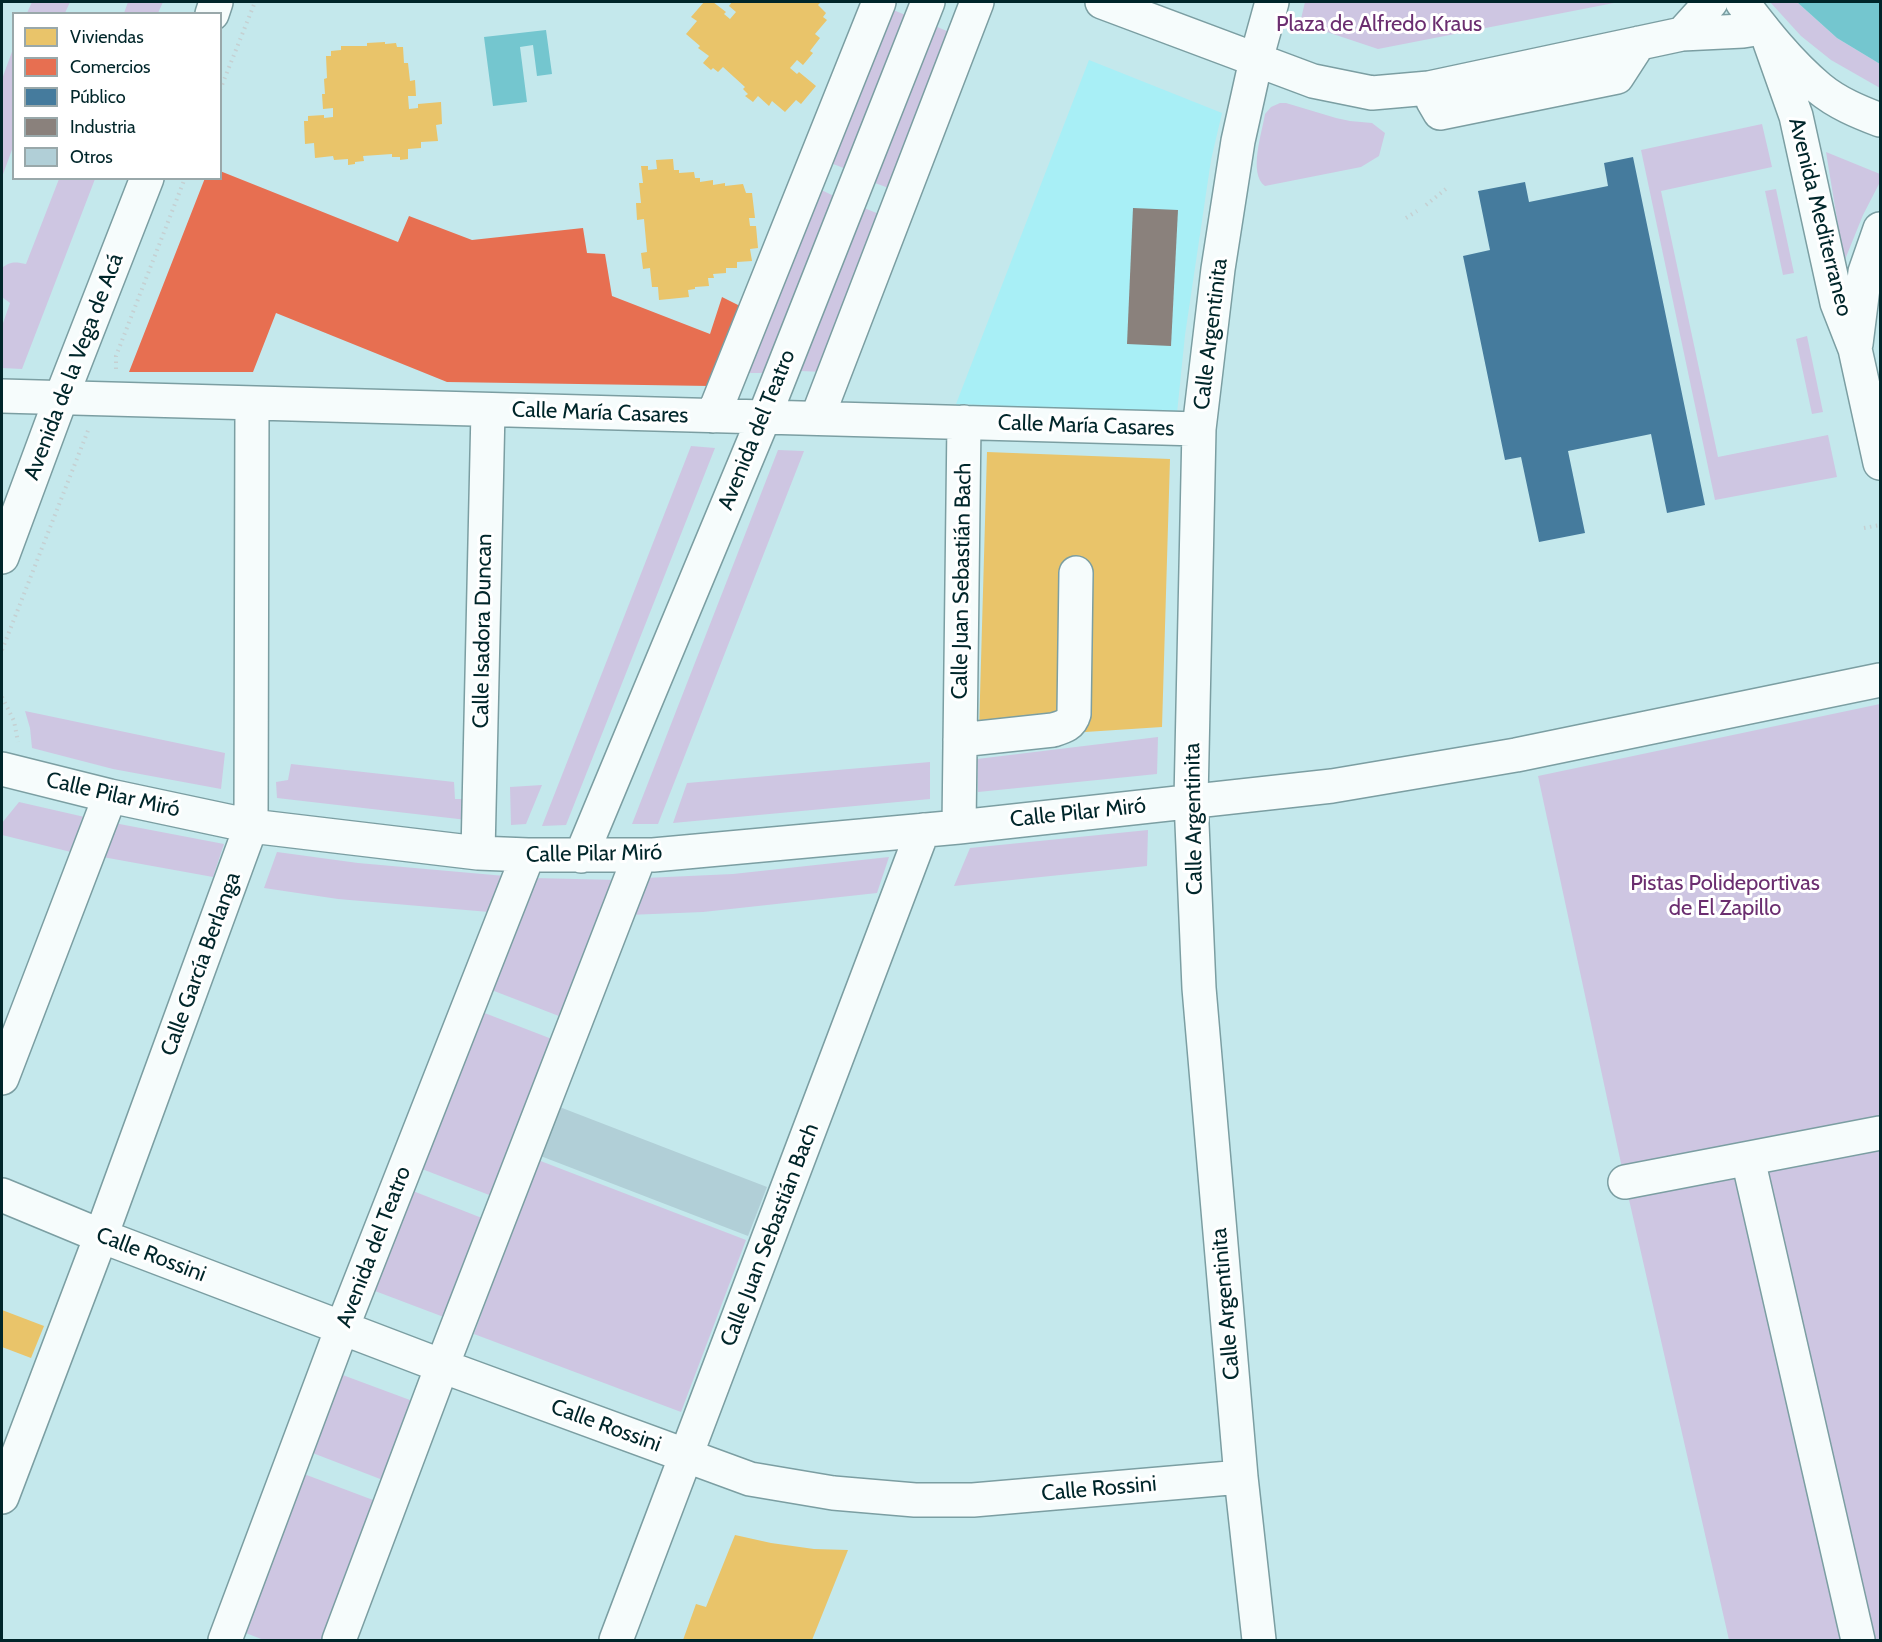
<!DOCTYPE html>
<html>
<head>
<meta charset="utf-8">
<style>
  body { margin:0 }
  #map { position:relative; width:1882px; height:1642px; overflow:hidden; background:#c4e8ec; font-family:Cabin,sans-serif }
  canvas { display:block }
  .frame { position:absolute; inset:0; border:3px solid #00262a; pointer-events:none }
  .legend { position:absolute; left:12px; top:12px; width:210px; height:168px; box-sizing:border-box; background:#fff; border:2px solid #99a8aa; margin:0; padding:8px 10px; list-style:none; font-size:18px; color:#00262a }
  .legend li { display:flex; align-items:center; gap:12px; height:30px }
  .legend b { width:30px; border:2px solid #99a8aa }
</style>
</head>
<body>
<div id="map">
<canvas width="1882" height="1642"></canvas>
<div class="frame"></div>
<ul class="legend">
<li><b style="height:16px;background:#e9c46a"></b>Viviendas</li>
<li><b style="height:16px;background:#e76f51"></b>Comercios</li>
<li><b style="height:16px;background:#457b9d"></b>Público</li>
<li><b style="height:16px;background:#8a817c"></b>Industria</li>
<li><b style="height:16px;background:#b1cfd7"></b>Otros</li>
</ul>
</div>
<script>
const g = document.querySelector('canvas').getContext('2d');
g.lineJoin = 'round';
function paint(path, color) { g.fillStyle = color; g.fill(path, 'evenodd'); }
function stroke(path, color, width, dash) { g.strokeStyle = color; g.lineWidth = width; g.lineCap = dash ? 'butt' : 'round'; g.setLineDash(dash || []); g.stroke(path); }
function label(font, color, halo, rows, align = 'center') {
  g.font = font + ' Cabin,sans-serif'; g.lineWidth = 6; g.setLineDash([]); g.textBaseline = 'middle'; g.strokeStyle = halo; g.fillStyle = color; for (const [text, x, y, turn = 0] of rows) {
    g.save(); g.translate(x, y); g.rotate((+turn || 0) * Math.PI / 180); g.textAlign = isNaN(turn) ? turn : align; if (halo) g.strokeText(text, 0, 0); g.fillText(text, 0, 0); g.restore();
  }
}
const built = new Path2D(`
  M 1089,60 L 1222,113 L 1211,160 L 1185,335 L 1177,413 L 956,404 Z`);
const green = new Path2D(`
  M 32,2 L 70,2 L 65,13 L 27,13 Z
  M 128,2 L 163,2 L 158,13 L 124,13 Z
  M 1305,2 L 1619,2 L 1378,49 L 1300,23 Z
  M 1770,2 L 1797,2 L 1837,38 L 1880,64 L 1880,88 L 1831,60 L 1801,36 Z
  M 886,7 L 908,16 L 846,169 L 823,160 Z
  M 935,26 L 954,34 L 894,190 L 875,183 Z
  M 13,49 L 13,147 L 2,177 L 2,79 Z
  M 1280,103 L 1286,103 L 1336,118 L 1350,121 L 1372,123 L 1385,133 L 1379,156 L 1361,167 L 1265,186 C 1248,174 1262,133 1265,114 L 1271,107 Z
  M 1762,124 L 1772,167 L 1661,191 L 1718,457 L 1828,435 L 1837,477 L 1715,500 L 1641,150 Z
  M 1826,152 L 1880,174 L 1880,182 L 1863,215 L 1844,262 Z
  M 59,179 L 95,179 L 22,369 L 2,368 L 2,326 L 10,303 L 2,297 L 2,268 C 10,261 16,262 26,264 Z
  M 815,187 L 834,196 L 767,373 L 740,373 Z
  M 1776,189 L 1794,273 L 1783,275 L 1765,191 Z
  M 864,208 L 884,216 L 823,372 L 801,371 Z
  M 1807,336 L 1823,412 L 1812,414 L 1796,339 Z
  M 691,446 L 715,448 L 566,825 L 542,826 Z
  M 778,450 L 804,451 L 658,824 L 632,824 Z
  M 1880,704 L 1880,1640 L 1729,1640 L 1625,1182 L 1538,776 Z
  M 25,711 L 225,753 L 221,789 L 113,769 L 32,748 L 30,728 Z
  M 1158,737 L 1157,774 L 978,792 L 977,759 Z
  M 930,762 L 930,799 L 673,823 L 687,783 Z
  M 291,764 L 454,782 L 455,799 L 467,799 L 467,820 L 277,798 L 276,782 L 288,780 Z
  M 542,785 L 526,824 L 511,825 L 510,787 Z
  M 19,802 L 89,818 L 75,853 L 2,835 L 2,823 Z
  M 109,822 L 224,844 L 213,877 L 97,856 Z
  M 1148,830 L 1147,866 L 954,886 L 970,848 Z
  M 277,852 L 358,863 L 505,876 L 489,912 L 338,899 L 264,888 Z
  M 889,857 L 877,893 L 703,912 L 628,915 L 645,878 L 733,874 Z
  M 533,878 L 618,880 L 564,1018 L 489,989 Z
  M 482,1012 L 557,1041 L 497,1198 L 422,1169 Z
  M 538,1160 L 746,1240 L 681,1412 L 474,1334 Z
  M 413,1191 L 487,1220 L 449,1319 L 375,1291 Z
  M 340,1374 L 418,1403 L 388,1482 L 310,1452 Z
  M 304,1474 L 381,1503 L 328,1640 L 264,1640 L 243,1632 Z`);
const water = new Path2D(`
  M 1797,2 L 1880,2 L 1880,64 L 1837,38 Z
  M 546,30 L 552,74 L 537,76 L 533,45 L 520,47 L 527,102 L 493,106 L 484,37 Z`);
const homes = new Path2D(`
  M 704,2 L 713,2 L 726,12 L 724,14 L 730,19 L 736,12 L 729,6 L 732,2 L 820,3 L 818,5 L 826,13 L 823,17 L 827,20 L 815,34 L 820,38 L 810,51 L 813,53 L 803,65 L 797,60 L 790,68 L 797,74 L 799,72 L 816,86 L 801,104 L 796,100 L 785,112 L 772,101 L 769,106 L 758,96 L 753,102 L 745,96 L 748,94 L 743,89 L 745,87 L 723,67 L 718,72 L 713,68 L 711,70 L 703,63 L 709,56 L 698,48 L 700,46 L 686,34 L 697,21 L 691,17 Z
  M 385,42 L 385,44 L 396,43 L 397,47 L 403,47 L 404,63 L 408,63 L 410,81 L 415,80 L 416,96 L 408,96 L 409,109 L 418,108 L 418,104 L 441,102 L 442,124 L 436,125 L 438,141 L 421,142 L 421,148 L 408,149 L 408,159 L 400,160 L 400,157 L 392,157 L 392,154 L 363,156 L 364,161 L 355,162 L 355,164 L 348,165 L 348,159 L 334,160 L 333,156 L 315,158 L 314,143 L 305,144 L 304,121 L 308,121 L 308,116 L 324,115 L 324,118 L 333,117 L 333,108 L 323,109 L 322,94 L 325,94 L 324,79 L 327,78 L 326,56 L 331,56 L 331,51 L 341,50 L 341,46 L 367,46 L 367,43 Z
  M 673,159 L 674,170 L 679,170 L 679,173 L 694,172 L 695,178 L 700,178 L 700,182 L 713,180 L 713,185 L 725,183 L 725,186 L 743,184 L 746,193 L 752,193 L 755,218 L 749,218 L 750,226 L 756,226 L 758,248 L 750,249 L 752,261 L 737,262 L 737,268 L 726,268 L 726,273 L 713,274 L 714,278 L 708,278 L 709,286 L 695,287 L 695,289 L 688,290 L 689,297 L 659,300 L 658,287 L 652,287 L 650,268 L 643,269 L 641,253 L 647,252 L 644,219 L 637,220 L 636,203 L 641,203 L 639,183 L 643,183 L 641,166 L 648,166 L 648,170 L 657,169 L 656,160 Z
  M 987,452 L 1170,459 L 1162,727 L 1085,732 L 1088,562 L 1065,561 L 1061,719 L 979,731 Z
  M 2,1310 L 44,1326 L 31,1358 L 2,1347 Z
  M 735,1535 L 771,1543 L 814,1549 L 848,1550 L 812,1640 L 683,1640 L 696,1604 L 706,1607 Z`);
const shops = new Path2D(`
  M 220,171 L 398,242 L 409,216 L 472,240 L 583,228 L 587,253 L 605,254 L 612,296 L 710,334 L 722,297 L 740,306 L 710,386 L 447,382 L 276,313 L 253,372 L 129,372 L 205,178 L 220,178 Z`);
const public = new Path2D(`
  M 1633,157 L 1705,505 L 1667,513 L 1651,434 L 1568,451 L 1585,533 L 1539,542 L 1521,457 L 1505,460 L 1463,256 L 1490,250 L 1478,191 L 1525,182 L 1529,202 L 1608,186 L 1604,163 Z`);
const industry = new Path2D(`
  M 1133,208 L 1178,210 L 1171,346 L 1127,344 Z`);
const building = new Path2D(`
  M 557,1106 L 767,1187 L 748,1236 L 538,1155 Z`);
const path = new Path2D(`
  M 220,90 L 255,2
  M 1426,205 L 1447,188
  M 1406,218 L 1417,211
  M 116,369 L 116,356 L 185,178
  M 1864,528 L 1880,525
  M 2,650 L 89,428
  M 2,697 L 14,721 L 18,742`);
const minor = new Path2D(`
  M 1102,2 L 1313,81 L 1372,93 L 1429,88 L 1682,34 L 1743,31 L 1762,28
  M 1682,34 L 1711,2
  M 1429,88 L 1433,101 L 1440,113 L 1617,77 L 1639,43
  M 2,396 L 1199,429
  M 713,416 L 879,2
  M 817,418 L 977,2
  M 960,740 L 1053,730 C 1063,727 1071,725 1074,714 L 1076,573
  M 2,769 L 110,796 L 251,826 L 478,853 L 528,855 L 653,855 L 959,827 L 1332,786 L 1516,755 L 1880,680
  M 959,827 L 964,422
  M 478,853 L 488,410
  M 581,856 L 764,417 L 928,2
  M 2,1078 L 110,796
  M 1748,1159 L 1858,1640
  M 1625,1182 L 1880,1133
  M 2,1195 L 101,1236 L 450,1369 L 750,1479 L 833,1493 L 915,1500 L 973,1500 L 1241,1477
  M 2,1497 L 101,1236 L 251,826 L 252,404
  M 225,1640 L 342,1328 L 528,855
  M 339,1640 L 442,1366 L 640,855
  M 616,1640 L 923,830
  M 1259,1640 L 1241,1477 L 1199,988 L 1191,800 L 1199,429 L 1218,269 L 1238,141 L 1256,60 L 1272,2`);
const major = new Path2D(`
  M 1742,2 C 1765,32 1789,63 1819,88 C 1837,103 1859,112 1880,120
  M 212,14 L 216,2
  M 1768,37 L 1796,116 L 1837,303 L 1855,349 L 1880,463
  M 1856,344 L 1865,272 L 1880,229
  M 2,557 L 61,398 L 147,178`);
const parkNames = [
  ["Plaza de Alfredo Kraus",1379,25],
  ["Pistas Polideportivas",1725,884],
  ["de El Zapillo",1725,909]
];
const streetNames = [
  ["Avenida Mediterraneo",1820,217,76],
  ["Calle Argentinita",1211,334,-83],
  ["Avenida de la Vega de Acá",74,367,-69],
  ["Calle María Casares",600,413,2],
  ["Calle María Casares",1086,426,2],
  ["Avenida del Teatro",757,430,-68],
  ["Calle Juan Sebastián Bach",962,581,-89],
  ["Calle Isadora Duncan",483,631,-89],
  ["Calle Pilar Miró",113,795,13],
  ["Calle Pilar Miró",1078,813,-6],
  ["Calle Argentinita",1194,819,-91],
  ["Calle Pilar Miró",594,854,-1],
  ["Calle García Berlanga",201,964,-70],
  ["Calle Juan Sebastián Bach",770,1235,-69],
  ["Avenida del Teatro",374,1247,-69],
  ["Calle Rossini",151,1255,21],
  ["Calle Argentinita",1226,1304,-95],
  ["Calle Rossini",606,1426,20],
  ["Calle Rossini",1099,1489,-5]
];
paint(built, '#a8eff6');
paint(green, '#cec6e2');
paint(water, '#74c6cf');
paint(homes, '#e9c46a');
paint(shops, '#e76f51');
paint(public, '#457b9d');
paint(industry, '#8a817c');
paint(building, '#b1cfd7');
stroke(minor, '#7b9ea2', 36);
stroke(major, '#7b9ea2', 36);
stroke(path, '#c5d0d2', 4, [1.5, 4.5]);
stroke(minor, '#f6fcfc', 33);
stroke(major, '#f6fcfc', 33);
label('22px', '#6b2e70', '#fff', parkNames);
label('22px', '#00262a', '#fff', streetNames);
</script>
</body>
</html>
